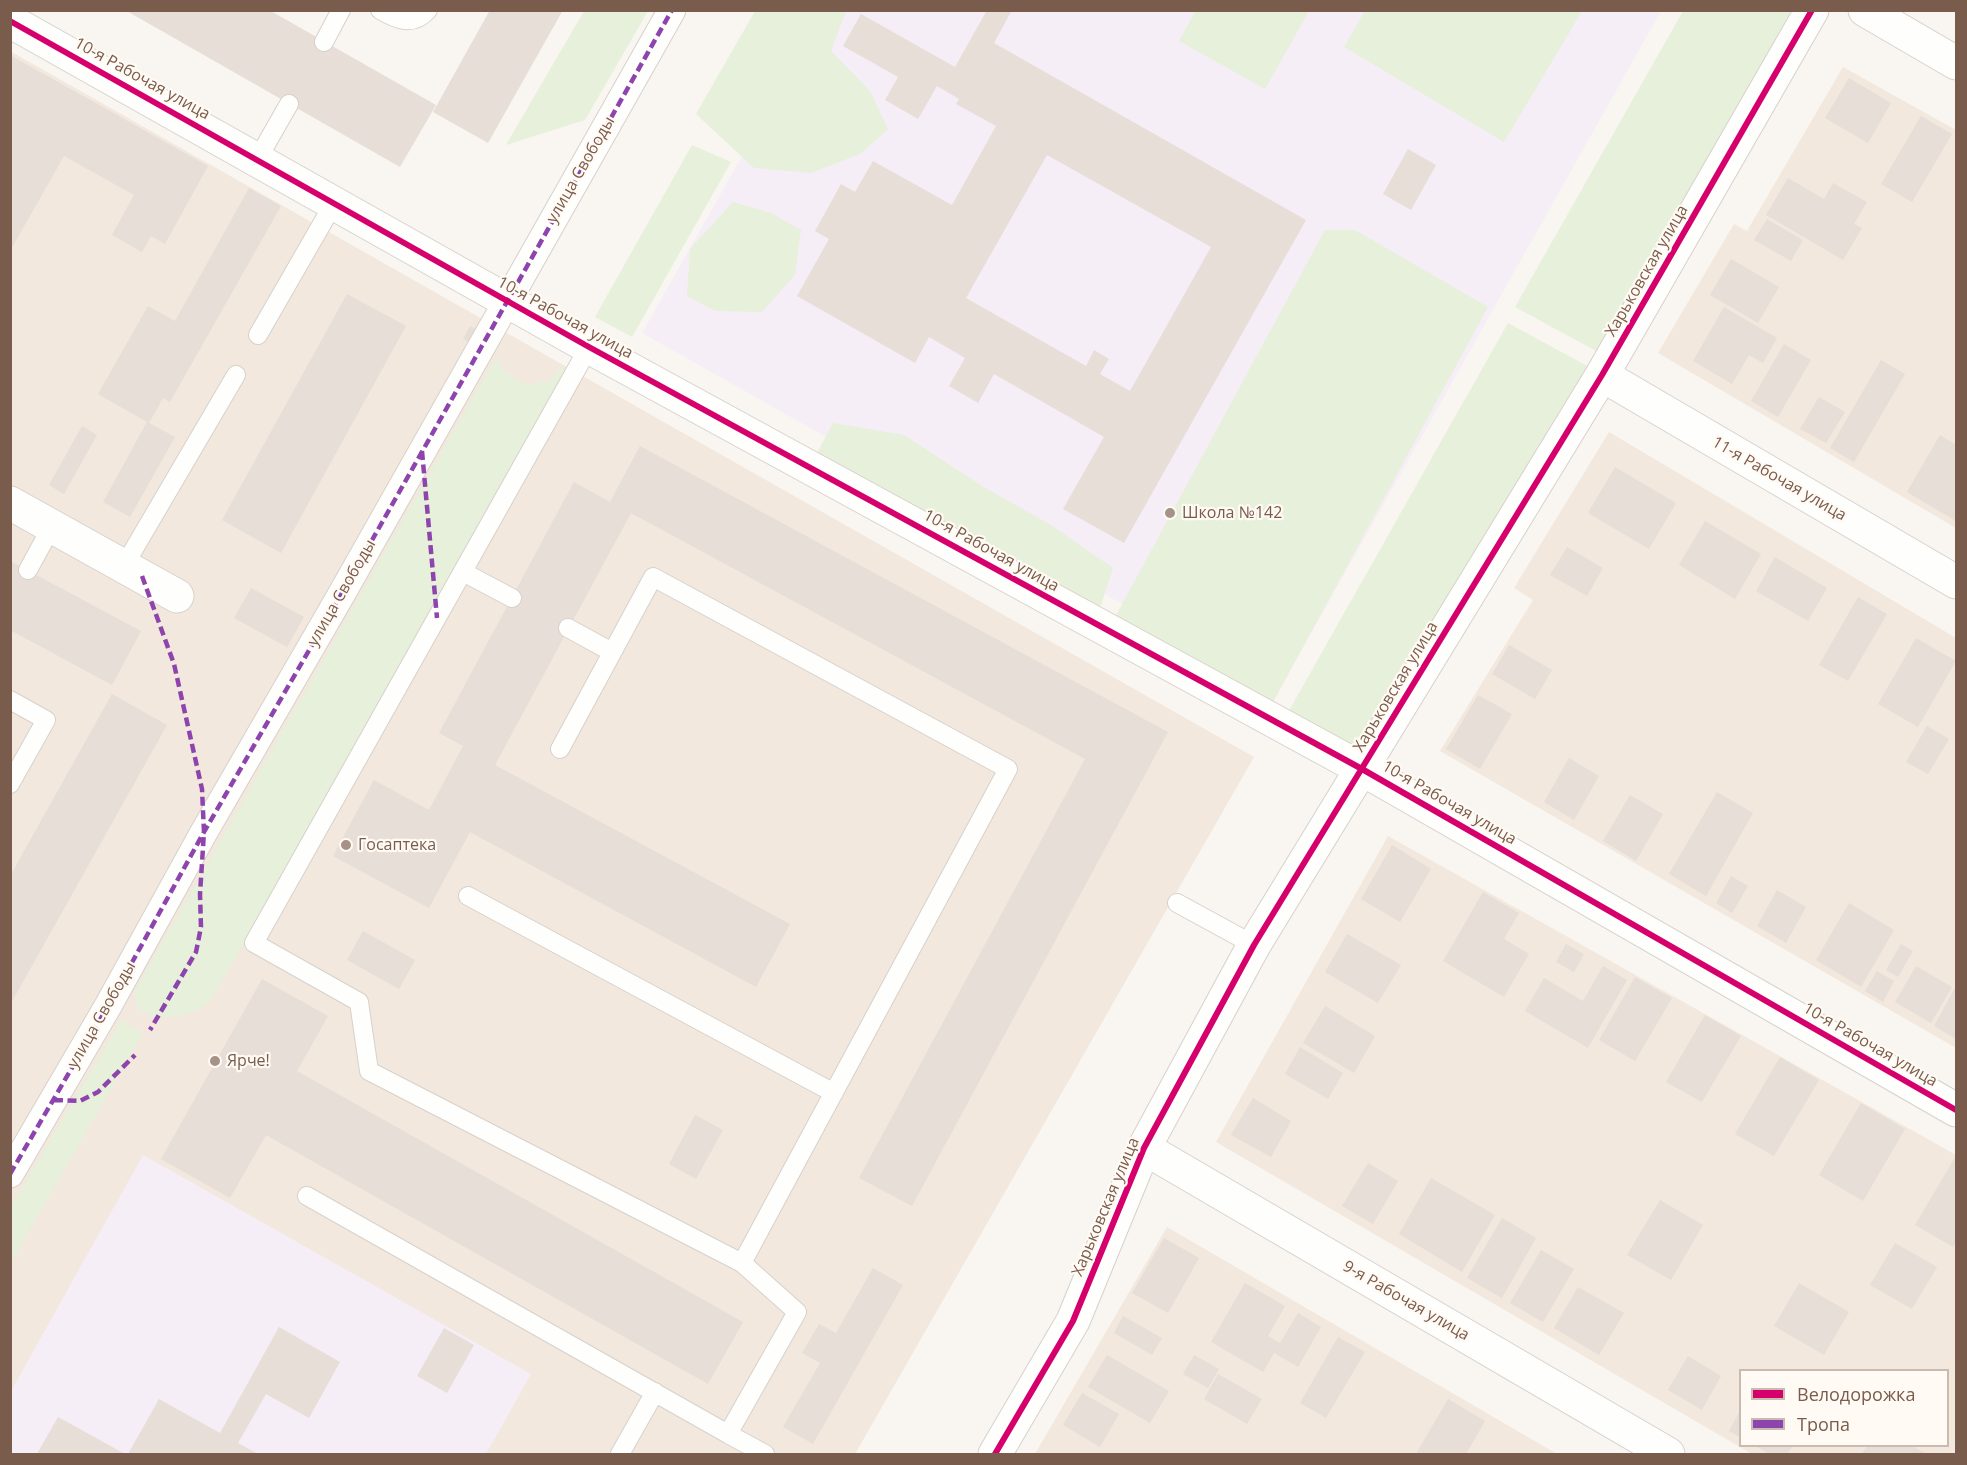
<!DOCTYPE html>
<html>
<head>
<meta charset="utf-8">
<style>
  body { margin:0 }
  #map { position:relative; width:1967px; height:1465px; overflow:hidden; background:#f9f5f0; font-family:"Open Sans",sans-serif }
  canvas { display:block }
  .frame { position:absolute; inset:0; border:12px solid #7a5c4d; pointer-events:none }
  .legend { position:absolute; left:1739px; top:1369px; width:210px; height:78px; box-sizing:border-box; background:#fffaf3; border:2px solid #cabbb1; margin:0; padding:8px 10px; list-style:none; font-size:18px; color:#7a5c4d }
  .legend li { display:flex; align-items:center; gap:12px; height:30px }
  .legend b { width:30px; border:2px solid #cabbb1 }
</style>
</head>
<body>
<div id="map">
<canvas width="1967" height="1465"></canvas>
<div class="frame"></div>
<ul class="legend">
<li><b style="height:8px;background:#d6006c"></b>Велодорожка</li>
<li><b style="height:8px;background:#8e44ad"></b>Тропа</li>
</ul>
</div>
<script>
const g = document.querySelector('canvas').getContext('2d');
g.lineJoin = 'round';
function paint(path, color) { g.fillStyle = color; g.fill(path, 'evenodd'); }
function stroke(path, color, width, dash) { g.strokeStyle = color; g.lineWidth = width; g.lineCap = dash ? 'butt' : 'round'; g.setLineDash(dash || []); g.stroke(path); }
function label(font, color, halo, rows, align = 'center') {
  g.font = font + ' "Open Sans",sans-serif'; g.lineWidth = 4.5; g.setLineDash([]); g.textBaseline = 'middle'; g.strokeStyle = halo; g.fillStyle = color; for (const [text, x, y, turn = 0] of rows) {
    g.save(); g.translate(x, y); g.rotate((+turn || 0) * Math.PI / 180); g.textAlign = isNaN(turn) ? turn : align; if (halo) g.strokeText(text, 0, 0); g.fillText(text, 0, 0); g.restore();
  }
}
const residential = new Path2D(`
  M 10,51 L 1254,757 L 855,1454 L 11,1454 Z
  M 1843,67 L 1956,130 L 1956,528 L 1658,353 L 1734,224 L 1747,231 Z
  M 1609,432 L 1956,638 L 1956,1048 L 1440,751 L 1533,600 L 1514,588 Z
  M 1388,836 L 1956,1155 L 1956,1454 L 1752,1454 L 1216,1142 ZM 1740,1370 L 1948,1370 L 1948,1446 L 1740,1446 Z
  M 1167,1227 L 1557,1454 L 1035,1454 Z`);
const education = new Path2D(`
  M 824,11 L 1661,11 L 1278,692 L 642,333 Z
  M 143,1155 L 531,1374 L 486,1454 L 11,1454 L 11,1391 Z`);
const green = new Path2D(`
  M 1196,10 L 1309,10 L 1309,11 L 1265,89 L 1179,41 Z
  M 584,11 L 648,11 L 585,120 L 506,145 Z
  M 755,11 L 846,11 L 831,51 L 870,91 L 888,129 L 860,154 L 811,173 L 754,168 L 696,114 Z
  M 1365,11 L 1365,10 L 1582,11 L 1504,142 L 1344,47 Z
  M 1683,11 L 1791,11 L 1598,352 L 1515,307 Z
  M 692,145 L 731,162 L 632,337 L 595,317 Z
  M 733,202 L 771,213 L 801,230 L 795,275 L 762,312 L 715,311 L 687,296 L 690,249 Z
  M 1325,230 L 1355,230 L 1488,307 L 1272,704 L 1114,619 Z
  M 1508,323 L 1589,367 L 1359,755 L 1286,716 Z
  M 496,357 L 506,373 L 526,385 L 550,380 L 560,368 L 570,373 L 214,995 C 210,1000 206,1006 200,1009 C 179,1019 132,1026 135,991 Z
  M 833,423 L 904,435 L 982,486 L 1051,525 L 1113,568 L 1099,611 L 937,517 L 816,455 Z
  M 121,1020 L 143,1033 L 11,1263 L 11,1207 Z`);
const building = new Path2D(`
  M 125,10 L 269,10 L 436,105 L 400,167 Z
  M 490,10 L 563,10 L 488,143 L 433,112 Z
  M 987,10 L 1012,10 L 994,43 L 1306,220 L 1124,543 L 1063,509 L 1104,437 L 994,374 L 978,403 L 949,386 L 965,358 L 929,337 L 915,363 L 797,296 L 829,239 L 815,231 L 841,184 L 855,192 L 873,161 L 952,205 L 996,126 L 956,104 L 959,99 L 937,86 L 918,119 L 885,100 L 898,77 L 843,46 L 861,14 L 955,67 ZM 1047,155 L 1211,247 L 1130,391 L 1100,374 L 1109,359 L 1094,350 L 1086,366 L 966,298 Z
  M 10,55 L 208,166 L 165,244 L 151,236 L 142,252 L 112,235 L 134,195 L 64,156 L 10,251 Z
  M 1849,78 L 1891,103 L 1868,143 L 1825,118 Z
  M 1921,116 L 1952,134 L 1912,202 L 1881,184 Z
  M 1408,149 L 1436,165 L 1411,210 L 1383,194 Z
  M 1788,178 L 1824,199 L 1833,183 L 1867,202 L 1854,224 L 1862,228 L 1843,260 L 1766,215 Z
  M 249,188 L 281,206 L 170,402 L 163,398 L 149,423 L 175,437 L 130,517 L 103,502 L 147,422 L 98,394 L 148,306 L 175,321 Z
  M 1767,219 L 1803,240 L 1791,261 L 1754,240 Z
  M 1731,259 L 1779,287 L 1758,323 L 1710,295 Z
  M 347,294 L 406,326 L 281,553 L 222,520 Z
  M 1724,307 L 1777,338 L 1763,363 L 1749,355 L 1732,384 L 1693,361 Z
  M 470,326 L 483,333 L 476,346 L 463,339 Z
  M 1784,344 L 1811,360 L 1778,417 L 1751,401 Z
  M 1881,360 L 1905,374 L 1854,462 L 1830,448 Z
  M 1819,397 L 1845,412 L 1826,443 L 1800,429 Z
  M 82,426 L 97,435 L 64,494 L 49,485 Z
  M 1940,435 L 1956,445 L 1956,521 L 1907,492 Z
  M 640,446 L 1168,732 L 912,1206 L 859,1178 L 1085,759 L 631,513 L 495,765 L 790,924 L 756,987 L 470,832 L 429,908 L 333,856 L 374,780 L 429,810 L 463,746 L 439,733 L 574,482 L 610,502 Z
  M 1615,467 L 1676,503 L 1649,549 L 1588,513 Z
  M 1705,521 L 1761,554 L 1735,599 L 1679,565 Z
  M 1567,547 L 1603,568 L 1587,596 L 1550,575 Z
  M 1775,557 L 1827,588 L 1808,621 L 1756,591 Z
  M 10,561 L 141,631 L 112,685 L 10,630 Z
  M 251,588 L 304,617 L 287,647 L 234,618 Z
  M 1858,597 L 1887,614 L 1848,681 L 1819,665 Z
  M 1916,638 L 1956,661 L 1918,727 L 1878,704 Z
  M 1509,645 L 1552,670 L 1535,699 L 1492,674 Z
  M 112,694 L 167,725 L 10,1005 L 10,876 Z
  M 1478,695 L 1512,714 L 1480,769 L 1446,749 Z
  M 1927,726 L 1949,739 L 1928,774 L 1906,762 Z
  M 1569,758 L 1599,776 L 1574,820 L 1544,802 Z
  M 1717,792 L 1753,813 L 1706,896 L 1669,874 Z
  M 1630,795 L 1663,814 L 1636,861 L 1603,841 Z
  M 1392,845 L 1431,869 L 1400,922 L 1361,899 Z
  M 1731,876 L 1748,886 L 1732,913 L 1716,903 Z
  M 1777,890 L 1806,907 L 1786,943 L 1757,926 Z
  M 1483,892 L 1519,913 L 1504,939 L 1529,954 L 1504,997 L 1443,961 Z
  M 1849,903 L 1894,930 L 1861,987 L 1816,960 Z
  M 363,931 L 415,960 L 399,989 L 347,960 Z
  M 1347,934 L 1401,965 L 1378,1003 L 1325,972 Z
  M 1566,944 L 1584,954 L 1574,972 L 1556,962 Z
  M 1901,944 L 1913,951 L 1898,977 L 1886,970 Z
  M 1603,966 L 1627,980 L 1588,1048 L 1525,1011 L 1544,978 L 1583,1001 Z
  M 1916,966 L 1952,987 L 1931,1023 L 1895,1002 Z
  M 1877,971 L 1894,981 L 1883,1002 L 1865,991 Z
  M 1635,977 L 1672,998 L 1635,1061 L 1599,1040 Z
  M 262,979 L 328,1016 L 297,1071 L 743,1322 L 708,1384 L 266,1135 L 230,1198 L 161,1159 Z
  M 1956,986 L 1956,1039 L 1934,1026 Z
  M 1325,1006 L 1375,1036 L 1354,1073 L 1303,1043 Z
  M 1705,1015 L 1741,1036 L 1702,1102 L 1666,1082 Z
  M 1300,1047 L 1343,1073 L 1328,1099 L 1285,1074 Z
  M 1780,1057 L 1819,1080 L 1774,1156 L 1735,1134 Z
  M 1253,1098 L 1291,1121 L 1271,1157 L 1231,1135 Z
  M 1861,1103 L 1905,1129 L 1863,1201 L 1819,1175 Z
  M 695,1115 L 723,1130 L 696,1179 L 669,1164 Z
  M 1954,1159 L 1956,1161 L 1956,1242 L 1953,1247 L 1915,1225 Z
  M 1368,1163 L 1398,1181 L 1373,1224 L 1342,1206 Z
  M 1431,1178 L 1495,1215 L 1462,1272 L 1399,1234 Z
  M 1660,1200 L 1703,1225 L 1671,1280 L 1627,1255 Z
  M 1502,1218 L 1536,1238 L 1502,1298 L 1467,1278 Z
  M 1164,1238 L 1199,1258 L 1168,1313 L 1132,1293 Z
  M 1895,1243 L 1937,1267 L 1912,1309 L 1870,1285 Z
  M 1541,1250 L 1574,1269 L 1543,1322 L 1510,1303 Z
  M 873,1268 L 903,1285 L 813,1444 L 783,1427 L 820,1363 L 802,1353 L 819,1324 L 836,1333 Z
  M 1245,1283 L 1285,1306 L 1268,1336 L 1280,1343 L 1298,1313 L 1321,1327 L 1298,1367 L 1274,1353 L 1263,1372 L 1211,1342 Z
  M 1799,1283 L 1849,1312 L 1824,1355 L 1774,1326 Z
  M 1578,1287 L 1624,1313 L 1599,1355 L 1554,1328 Z
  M 1123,1316 L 1162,1338 L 1152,1355 L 1114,1333 Z
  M 279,1327 L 340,1362 L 309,1418 L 266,1394 L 238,1443 L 258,1454 L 128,1454 L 159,1399 L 220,1433 Z
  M 444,1328 L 474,1345 L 447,1393 L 417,1376 Z
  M 1338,1337 L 1365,1352 L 1326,1418 L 1300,1403 Z
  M 1107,1355 L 1169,1391 L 1150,1423 L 1088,1387 Z
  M 1194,1355 L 1219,1369 L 1208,1388 L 1183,1374 Z
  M 1688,1356 L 1721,1376 L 1702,1410 L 1668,1390 Z
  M 1218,1374 L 1262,1399 L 1247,1424 L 1204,1399 Z
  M 1082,1393 L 1119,1414 L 1100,1447 L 1063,1425 Z
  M 1448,1399 L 1485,1421 L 1466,1454 L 1416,1454 Z
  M 1740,1411 L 1740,1437 L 1729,1431 Z
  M 58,1417 L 125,1454 L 37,1454 Z
  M 1755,1446 L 1793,1446 L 1787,1454 L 1770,1454 Z
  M 1867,1446 L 1912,1446 L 1927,1454 L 1862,1454 Z`);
const service = new Path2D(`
  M 380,10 C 397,20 413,27 428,10
  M 324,42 L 341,10
  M 257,160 L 289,104
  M 258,335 L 334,203
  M 589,347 L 254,943 L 359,1002 L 369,1071 L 742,1263 L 797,1312 L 728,1434 L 765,1454
  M 124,566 L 236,375
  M 28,570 L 52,526
  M 463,572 L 512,598
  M 568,628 L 612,652
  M 10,700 L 46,720 L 10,784
  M 560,749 L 653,577 L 1008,769 L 742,1263
  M 468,896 L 834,1093
  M 1177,903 L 1254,945
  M 307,1196 L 728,1434
  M 620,1454 L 655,1392`);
const pedestrian = new Path2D(`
  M 10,1174 L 108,1006 L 204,832 L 341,595 L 672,10`);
const minor = new Path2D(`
  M 1865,10 L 1956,63
  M 10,21 L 589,347 L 1362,769 L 1956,1110
  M 1602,375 L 1956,582
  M 10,503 L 177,596
  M 1144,1148 L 1668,1454
  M 995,1454 L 1073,1321 L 1144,1148 L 1254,945 L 1602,375 L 1812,10`);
const quiet = new Path2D(`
  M 422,451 L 437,618
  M 142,576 L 174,664 L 202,789 L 204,832 L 200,894 L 201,927 L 196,952 L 150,1030
  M 54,1100 L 80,1101 L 98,1092 L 135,1055
  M 10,1174 L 108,1006 L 204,832 L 341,595 L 672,10`);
const cycleway = new Path2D(`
  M 10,21 L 589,347 L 1362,769 L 1956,1110
  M 995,1454 L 1073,1321 L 1144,1148 L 1254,945 L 1602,375 L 1812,10`);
const markers = [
  [1170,513,6,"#a69286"],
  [346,845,6,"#a69286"],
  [215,1061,6,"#a69286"]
];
const streetNames = [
  ["10-я Рабочая улица",142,79,29],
  ["улица Свободы",581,170,-60],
  ["Харьковская улица",1647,271,-60],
  ["10-я Рабочая улица",565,318,29],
  ["11-я Рабочая улица",1779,479,30],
  ["10-я Рабочая улица",991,551,29],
  ["улица Свободы",342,593,-60],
  ["Харьковская улица",1396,687,-59],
  ["10-я Рабочая улица",1449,803,30],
  ["улица Свободы",102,1015,-60],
  ["10-я Рабочая улица",1870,1045,30],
  ["Харьковская улица",1106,1207,-67],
  ["9-я Рабочая улица",1406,1301,30]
];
const poiNames = [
  ["Школа №142",1182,513],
  ["Госаптека",358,845],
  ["Ярче!",227,1061]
];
paint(residential, '#f2e8de');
paint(education, '#f6eef6');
paint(green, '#e7f0db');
paint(building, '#e6ded7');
stroke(service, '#d7d1cb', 20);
stroke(pedestrian, '#d7d1cb', 29);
stroke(minor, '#d7d1cb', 35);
stroke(service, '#fefefd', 18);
stroke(pedestrian, '#fefefd', 27);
stroke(minor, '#fefefd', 33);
stroke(quiet, '#8e44ad', 4.5, [9, 4.5]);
stroke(cycleway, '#d6006c', 6);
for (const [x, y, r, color] of markers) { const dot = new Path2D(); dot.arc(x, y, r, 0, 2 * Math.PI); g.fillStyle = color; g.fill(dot); stroke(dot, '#fffaf3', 2); }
label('16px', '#7a5c4d', '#fffaf3', streetNames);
label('16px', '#7a5c4d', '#fffaf3', poiNames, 'left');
</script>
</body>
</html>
